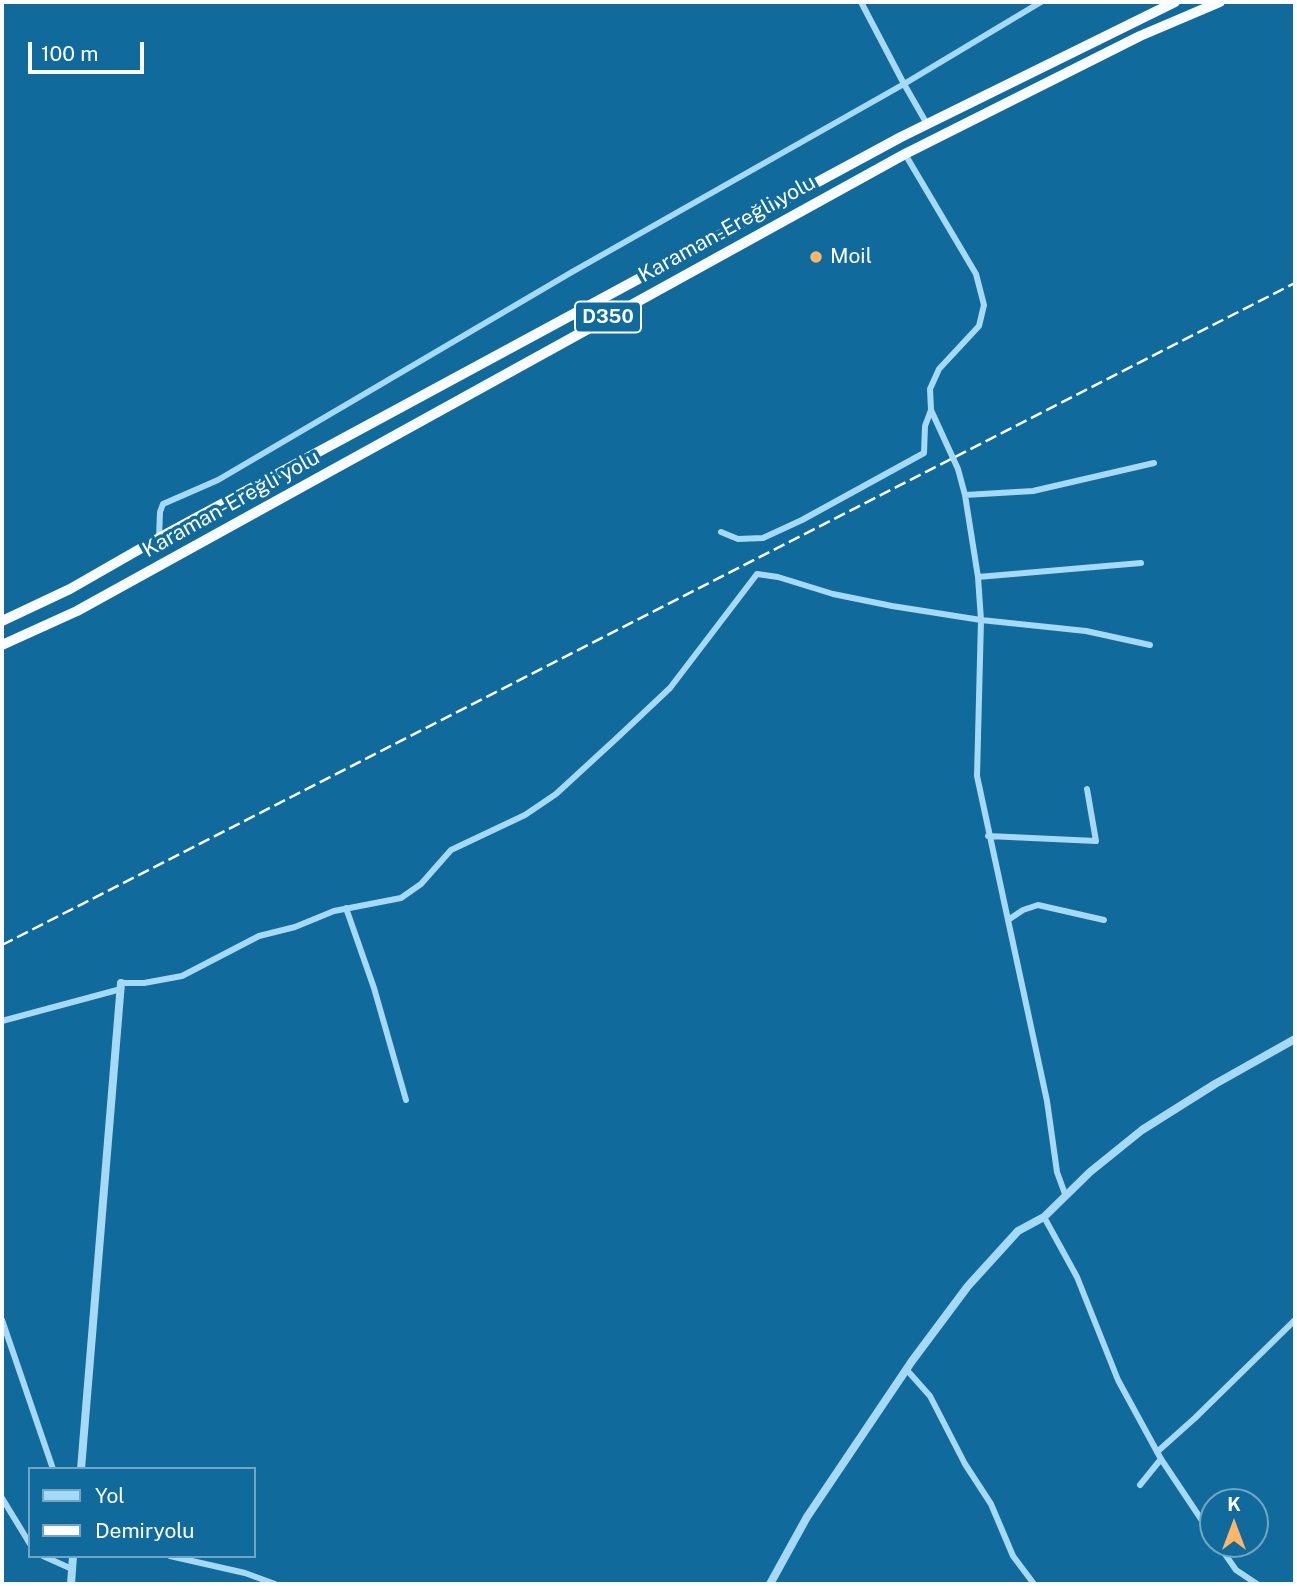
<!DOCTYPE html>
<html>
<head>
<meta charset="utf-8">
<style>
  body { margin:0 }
  #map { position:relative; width:1297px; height:1586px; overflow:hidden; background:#106a9c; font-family:"Public Sans",sans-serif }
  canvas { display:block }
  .frame { position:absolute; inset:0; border:4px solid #fff; pointer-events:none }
  .legend { position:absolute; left:28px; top:1467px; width:228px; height:91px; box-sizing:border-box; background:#106a9c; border:2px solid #70a6c4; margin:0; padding:9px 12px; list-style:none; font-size:21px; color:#fff }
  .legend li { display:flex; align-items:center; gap:14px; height:35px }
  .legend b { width:35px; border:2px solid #70a6c4 }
  .north { position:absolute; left:1199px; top:1488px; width:70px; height:70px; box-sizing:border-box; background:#106a9c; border:2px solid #70a6c4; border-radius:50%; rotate:0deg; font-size:19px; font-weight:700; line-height:28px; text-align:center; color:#fff }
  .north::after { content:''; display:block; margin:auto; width:24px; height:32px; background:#ffb669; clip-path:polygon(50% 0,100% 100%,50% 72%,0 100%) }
  .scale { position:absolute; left:28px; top:42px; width:116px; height:32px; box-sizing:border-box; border:4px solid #fff; border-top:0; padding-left:9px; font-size:21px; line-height:24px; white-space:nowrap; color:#fff; -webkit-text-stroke:5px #106a9c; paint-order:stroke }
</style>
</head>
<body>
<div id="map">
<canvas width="1297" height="1586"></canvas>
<div class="frame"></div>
<ul class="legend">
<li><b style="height:9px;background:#a5d9f5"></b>Yol</li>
<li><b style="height:9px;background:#fff"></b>Demiryolu</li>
</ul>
<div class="north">K</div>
<div class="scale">100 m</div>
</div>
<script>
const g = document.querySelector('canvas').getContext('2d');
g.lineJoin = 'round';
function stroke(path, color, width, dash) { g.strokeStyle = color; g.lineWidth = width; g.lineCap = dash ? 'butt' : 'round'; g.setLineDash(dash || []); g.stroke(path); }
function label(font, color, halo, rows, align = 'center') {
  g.font = font + ' "Public Sans",sans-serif'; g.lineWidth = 7; g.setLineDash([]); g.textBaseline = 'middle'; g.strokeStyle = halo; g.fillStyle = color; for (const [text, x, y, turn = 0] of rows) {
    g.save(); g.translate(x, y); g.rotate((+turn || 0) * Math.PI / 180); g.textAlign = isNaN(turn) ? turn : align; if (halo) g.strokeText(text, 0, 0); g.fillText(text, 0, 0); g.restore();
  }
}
const minor = new Path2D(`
  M 861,2 L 904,84 L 927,124
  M 905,154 L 976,274 L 984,305 L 979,326 L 939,369 L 930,389 L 931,410 L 958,469 L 965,495 L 978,577 L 981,620 L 977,776 L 1047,1101 L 1057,1172 L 1065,1194
  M 965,495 L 1033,491 L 1154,463
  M 721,532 L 738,539 L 763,538 L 802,520 L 924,453 L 925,426 L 931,410
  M 159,538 L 160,512 L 163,504 L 218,480 L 572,272 L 904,84 L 1041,2
  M 978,577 L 1141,563
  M 988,836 L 1096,841 L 1087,789
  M 346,908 L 374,988 L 406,1100
  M 1008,920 L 1023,910 L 1038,905 L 1104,920
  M 121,983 L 144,983 L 182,976 L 259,936 L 295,927 L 334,911 L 401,898 L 421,884 L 451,850 L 525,815 L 556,794 L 618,737 L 670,688 L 757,574 L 778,577 L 833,594 L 892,606 L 981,620 L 1086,631 L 1150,645
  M 2,1021 L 121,989
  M 1044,1217 L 1077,1277 L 1118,1380 L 1161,1459 L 1213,1537
  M 2,1320 L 53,1469
  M 906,1369 L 930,1396 L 965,1464 L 991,1504 L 1013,1556 L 1034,1584
  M 1157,1452 L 1195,1418 L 1295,1320
  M 1140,1485 L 1161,1459
  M 2,1498 L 30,1544
  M 1218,1544 L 1236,1570 L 1257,1584
  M 43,1556 L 72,1569
  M 170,1556 L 245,1573 L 275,1584`);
const tertiary = new Path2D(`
  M 81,1469 L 121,983
  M 71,1584 L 73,1556
  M 770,1584 L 807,1517 L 912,1361 L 968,1286 L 1018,1231 L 1044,1217 L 1090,1172 L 1142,1130 L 1215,1084 L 1295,1039`);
const trunk = new Path2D(`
  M 2,621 L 70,589 L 159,538 L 901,137 L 1175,2
  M 2,645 L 77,611 L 905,154 L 1140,36 L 1220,2`);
const rail = new Path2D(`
  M 2,945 L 1295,283`);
const markers = [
  [816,257,7,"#ffb669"]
];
const shields = [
  [608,317,66]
];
const shieldNames = [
  ["D350",608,317]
];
const streetNames = [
  ["Karaman-Ereğli yolu",727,229,-29],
  ["Karaman-Ereğli yolu",231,504,-29]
];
const poiNames = [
  ["Moil",830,257]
];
stroke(minor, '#a5d9f5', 6);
stroke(tertiary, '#a5d9f5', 8);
stroke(trunk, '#f9fcff', 10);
stroke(rail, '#fff', 2.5, [12, 5]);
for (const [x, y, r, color] of markers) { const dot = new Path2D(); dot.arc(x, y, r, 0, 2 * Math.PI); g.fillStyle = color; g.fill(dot); stroke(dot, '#106a9c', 2.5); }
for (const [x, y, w] of shields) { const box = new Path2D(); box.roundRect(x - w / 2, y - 15.5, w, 31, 5); g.fillStyle = '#106a9c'; g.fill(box); stroke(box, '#fff', 2); }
label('bold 19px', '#fff', null, shieldNames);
label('21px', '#fff', '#106a9c', streetNames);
label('21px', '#fff', '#106a9c', poiNames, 'left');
</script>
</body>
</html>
